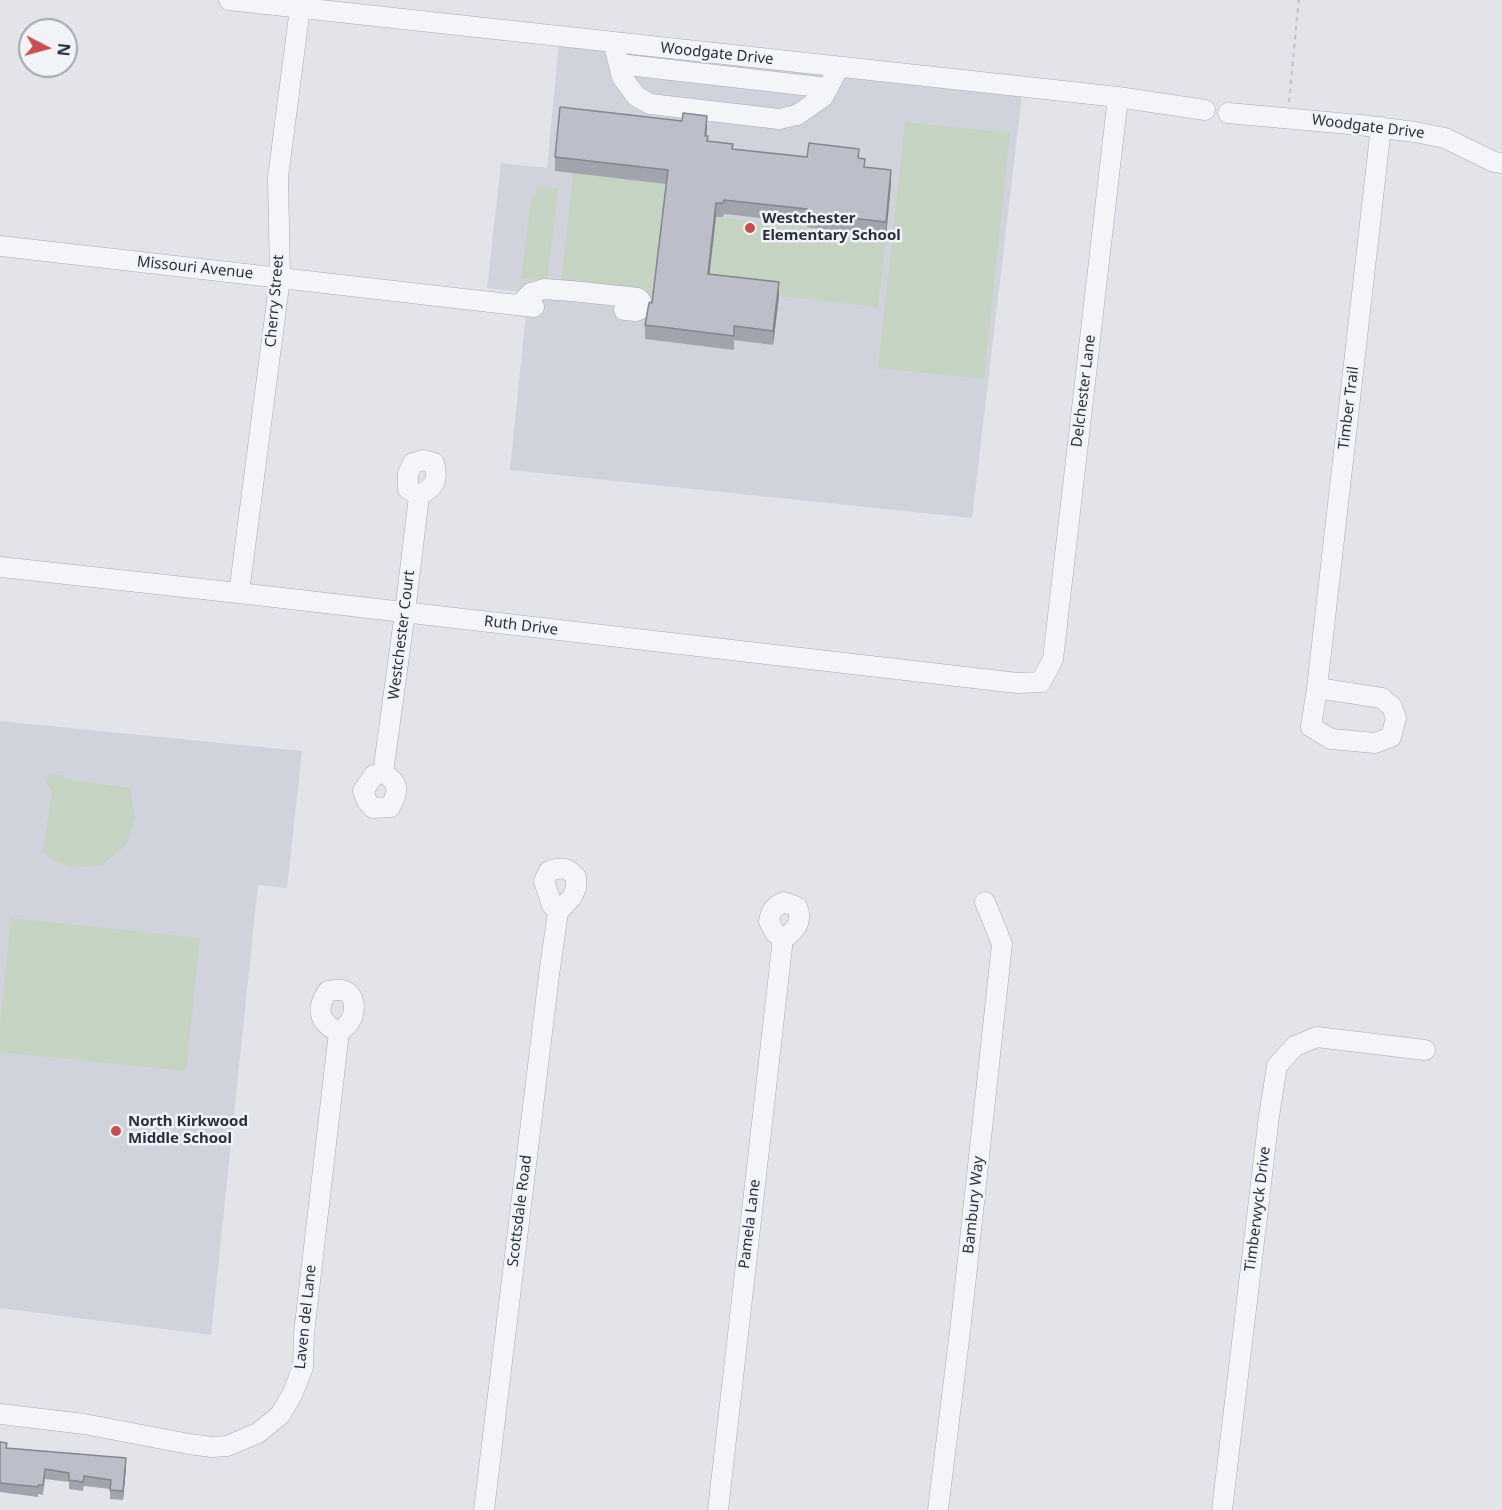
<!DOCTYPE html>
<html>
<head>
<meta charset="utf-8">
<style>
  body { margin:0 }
  #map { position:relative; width:1502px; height:1510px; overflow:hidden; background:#e2e4ea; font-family:"Noto Sans",sans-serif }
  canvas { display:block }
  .north { position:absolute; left:18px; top:18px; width:60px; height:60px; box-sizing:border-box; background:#f1f3f7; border:2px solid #a2a5ae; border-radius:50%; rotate:96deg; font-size:16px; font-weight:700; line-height:24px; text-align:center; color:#2b3041 }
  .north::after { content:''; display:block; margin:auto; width:21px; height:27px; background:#c84e4f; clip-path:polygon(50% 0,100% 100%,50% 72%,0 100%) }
</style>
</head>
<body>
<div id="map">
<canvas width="1502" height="1510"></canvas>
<div class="north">N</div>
</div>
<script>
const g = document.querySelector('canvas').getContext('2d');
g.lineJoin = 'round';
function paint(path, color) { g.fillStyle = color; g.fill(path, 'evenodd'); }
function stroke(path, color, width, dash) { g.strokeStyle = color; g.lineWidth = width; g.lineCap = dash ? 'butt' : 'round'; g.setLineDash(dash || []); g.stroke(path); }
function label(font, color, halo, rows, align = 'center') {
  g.font = font + ' "Noto Sans",sans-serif'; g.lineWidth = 5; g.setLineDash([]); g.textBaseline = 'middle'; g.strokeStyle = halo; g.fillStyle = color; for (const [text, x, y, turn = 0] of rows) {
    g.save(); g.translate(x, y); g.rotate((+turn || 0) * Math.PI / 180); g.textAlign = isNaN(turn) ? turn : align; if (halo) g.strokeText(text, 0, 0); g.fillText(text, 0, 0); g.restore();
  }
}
const built = new Path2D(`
  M 559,43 L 1022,95 L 972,518 L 510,470 L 528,293 L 487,288 L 501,163 L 547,168 Z
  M 0,721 L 302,751 L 287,888 L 258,885 L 211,1335 L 0,1308 Z`);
const green = new Path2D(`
  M 905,122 L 1010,133 L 984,379 L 878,368 Z
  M 573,173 L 668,184 L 654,305 L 560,295 Z
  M 538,187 L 558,189 L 547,281 L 521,278 L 531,201 Z
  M 716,217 L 886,236 L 878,307 L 708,288 Z
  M 50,774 L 63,775 L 66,779 L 130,788 L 135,817 L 132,828 L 125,846 L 103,864 L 77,868 L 58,863 L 43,851 L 52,791 L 45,782 Z
  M 11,918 L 200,938 L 186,1071 L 0,1052 L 0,1025 Z`);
const path = new Path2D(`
  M 1289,102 L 1298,7 L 1299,0`);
const minor = new Path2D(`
  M 229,0 L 1118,97 L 1205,110
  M 613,42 L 622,77 L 636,96 L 650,104 L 779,119 L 797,115 L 823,97 L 839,67
  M 619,64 L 828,88
  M 1228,113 L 1360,125 L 1415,132 L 1445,138 L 1494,162 L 1502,163
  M 0,246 L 534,307
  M 519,305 L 531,293 L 544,289 L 572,291 L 638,298 L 641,301 L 640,309 L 636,311 L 624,310
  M 0,567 L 239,593 L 1017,683 L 1041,682 L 1053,659 L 1118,97
  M 239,593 L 280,278 L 278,177 L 300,8
  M 1317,688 L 1311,727 L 1331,739 L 1375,743 L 1391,737 L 1396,718 L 1392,707 L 1382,698 L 1317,688 L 1381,127
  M 383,773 L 374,775 L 363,791 L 367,801 L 373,808 L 390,807 C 399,791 400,783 383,773 L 405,612 L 419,496 C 434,486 439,482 434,463 L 423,460 L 413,463 L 408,474 L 408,489 L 419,496
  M 784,902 L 797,907 C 803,920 796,932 783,938 L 775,933 L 769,921 C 771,911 774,906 784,902 Z
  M 0,1414 L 84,1424 L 189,1444 L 212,1447 L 227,1446 L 258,1433 L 280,1415 L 292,1395 L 303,1367 L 304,1333 L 339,1032 C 343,1029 347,1026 350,1021 C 355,1014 356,999 348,993 C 342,988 335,990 328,991 C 315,1009 319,1023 339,1032
  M 484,1510 L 549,975 L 558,912 L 572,897 L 576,888 L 576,877 C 567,867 562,867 549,871 L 544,881 L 552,905 L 558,912
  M 718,1510 L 783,938
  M 938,1510 L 961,1323 L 1002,944 L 985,902
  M 1222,1510 L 1269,1116 L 1277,1066 L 1295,1046 L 1317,1037 L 1425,1050`);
const wall = new Path2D(`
  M 682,121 L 707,129 L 706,136 L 708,141 L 733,149 L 807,157 L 859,159 L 865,167 L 891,184 L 886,236 L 807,227 L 807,223 L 724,214 L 723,217 L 716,217 L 709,274 L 779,296 L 773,345 L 734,340 L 734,350 L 645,339 L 645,325 L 652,303 L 666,184 L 555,171 L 555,157 Z
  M 0,1442 L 7,1448 L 126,1468 L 123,1500 L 110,1499 L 110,1489 L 84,1486 L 83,1491 L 69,1489 L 69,1482 L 45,1479 L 43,1495 L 38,1494 L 38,1497 L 0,1492 Z`);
const shadedWall = new Path2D(`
  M 707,116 L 707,129 L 705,149 L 705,136 Z
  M 891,170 L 891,184 L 886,236 L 886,222 Z
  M 716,203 L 716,217 L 708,288 L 708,274 Z
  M 779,282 L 779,296 L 773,345 L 773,331 Z
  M 126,1458 L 126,1468 L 123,1500 L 123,1491 Z`);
const building = new Path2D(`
  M 560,107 L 682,121 L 683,113 L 707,116 L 705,136 L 708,136 L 707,141 L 733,144 L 732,149 L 807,157 L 809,143 L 859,149 L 858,158 L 865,159 L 864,167 L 891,170 L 886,222 L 807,213 L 807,209 L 724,200 L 723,203 L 716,203 L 708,274 L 779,282 L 773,331 L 734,326 L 734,336 L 645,325 L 649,303 L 650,302 L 652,303 L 668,170 L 555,157 Z
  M 0,1442 L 7,1443 L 6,1448 L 126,1458 L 123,1491 L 110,1490 L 111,1480 L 84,1476 L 83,1482 L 69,1480 L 69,1473 L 45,1469 L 43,1485 L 38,1485 L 38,1487 L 0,1483 Z`);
const markers = [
  [750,228,6,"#c84e4f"],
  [116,1131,6,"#c84e4f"]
];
const streetNames = [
  ["Woodgate Drive",717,54,6],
  ["Woodgate Drive",1368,127,7],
  ["Missouri Avenue",195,268,6],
  ["Cherry Street",275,301,-85],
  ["Delchester Lane",1084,391,-83],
  ["Timber Trail",1349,408,-83],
  ["Ruth Drive",521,626,7],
  ["Westchester Court",402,635,-83],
  ["Bambury Way",974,1205,-84],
  ["Timberwyck Drive",1258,1209,-83],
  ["Scottsdale Road",520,1211,-83],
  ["Pamela Lane",750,1224,-83],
  ["Laven del Lane",306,1317,-84]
];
const poiNames = [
  ["Westchester",762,219],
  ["Elementary School",762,236],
  ["North Kirkwood",128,1122],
  ["Middle School",128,1139]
];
paint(built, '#d0d3db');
paint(green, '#c5d3c3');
stroke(minor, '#a7aab4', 21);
stroke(path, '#c0c2c8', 2, [4.5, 4.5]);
stroke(minor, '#f4f5f8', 20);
paint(wall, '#a2a4ad');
paint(shadedWall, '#84868d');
paint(building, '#bcbfc9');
stroke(building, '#84868d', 1.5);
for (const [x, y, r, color] of markers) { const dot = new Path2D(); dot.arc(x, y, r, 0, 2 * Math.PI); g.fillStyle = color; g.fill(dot); stroke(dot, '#f1f3f7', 2); }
label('15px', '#2b3041', '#f1f3f7', streetNames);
label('bold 15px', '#2b3041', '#f1f3f7', poiNames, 'left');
</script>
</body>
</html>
